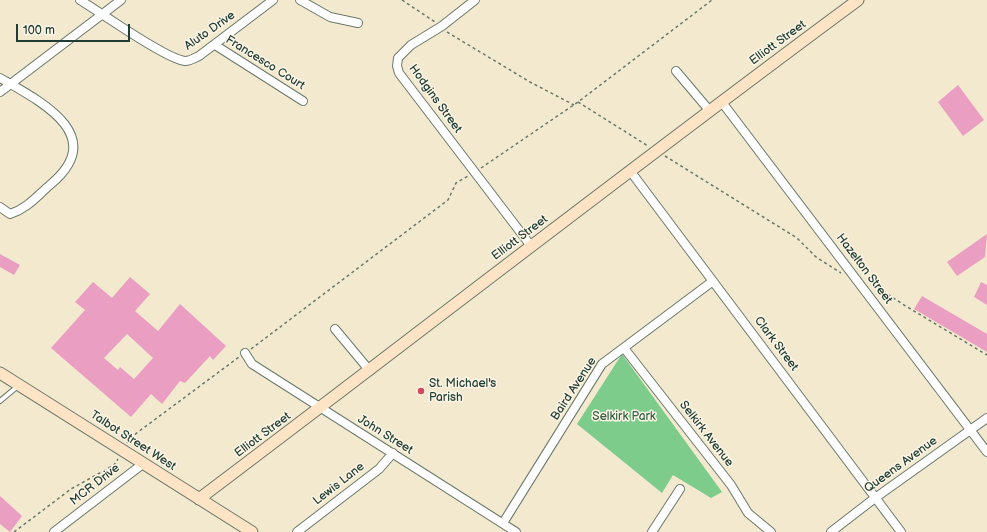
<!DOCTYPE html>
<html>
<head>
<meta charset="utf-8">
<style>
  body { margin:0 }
  #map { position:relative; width:987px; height:532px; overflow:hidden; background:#f3e9cf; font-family:"Balsamiq Sans",sans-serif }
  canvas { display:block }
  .scale { position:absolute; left:16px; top:24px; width:114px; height:18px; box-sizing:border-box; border:2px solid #1f3d34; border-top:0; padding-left:5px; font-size:12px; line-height:14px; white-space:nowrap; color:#1f3d34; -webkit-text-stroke:3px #fcf5e5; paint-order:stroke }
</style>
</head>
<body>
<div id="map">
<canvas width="987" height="532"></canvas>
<div class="scale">100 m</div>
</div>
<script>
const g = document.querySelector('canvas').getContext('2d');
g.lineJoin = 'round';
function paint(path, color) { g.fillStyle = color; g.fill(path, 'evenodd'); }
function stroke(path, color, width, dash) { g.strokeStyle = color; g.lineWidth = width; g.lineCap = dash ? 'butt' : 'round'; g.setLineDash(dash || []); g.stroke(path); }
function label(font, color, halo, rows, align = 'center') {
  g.font = font + ' "Balsamiq Sans",sans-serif'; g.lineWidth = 3; g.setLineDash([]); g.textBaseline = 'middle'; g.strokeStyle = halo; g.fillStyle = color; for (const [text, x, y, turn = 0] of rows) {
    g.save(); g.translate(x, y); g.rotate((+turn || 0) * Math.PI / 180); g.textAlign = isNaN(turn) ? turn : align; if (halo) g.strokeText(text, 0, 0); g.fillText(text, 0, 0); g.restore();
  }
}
const green = new Path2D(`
  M 622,354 L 722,492 L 711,498 L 673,475 L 662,493 L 577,424 Z`);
const building = new Path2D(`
  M 958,85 L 984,120 L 963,136 L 938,102 Z
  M 987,234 L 985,257 L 957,276 L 947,262 Z
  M 0,254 L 20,265 L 14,275 L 0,267 Z
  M 130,277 L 150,294 L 135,311 L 158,331 L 180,304 L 226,346 L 213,360 L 210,356 L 185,383 L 180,381 L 162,404 L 151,394 L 131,417 L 51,348 L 85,310 L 75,302 L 93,282 L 112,298 ZM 127,334 L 153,358 L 134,379 L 120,367 L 118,370 L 104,358 Z
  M 981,282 L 987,285 L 987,305 L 974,297 Z
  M 922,296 L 987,334 L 987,352 L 914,309 Z
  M 0,496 L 22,516 L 10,532 L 0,524 Z`);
const path = new Path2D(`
  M 402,0 L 435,22
  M 447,32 L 530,82 L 574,105
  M 578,102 L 648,146
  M 665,156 L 797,238 L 816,257 L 841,273
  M 481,168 L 578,102 L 712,0
  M 868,281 L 904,305 L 987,355
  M 251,349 L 448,200 L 456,183 L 468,176
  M 127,443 L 130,438 L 239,357
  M 14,532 L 71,489 L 114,465 L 118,459`);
const lane = new Path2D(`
  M 0,401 L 18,386`);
const street = new Path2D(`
  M 80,0 C 100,12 166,59 185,61 C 190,61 195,58 199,56 L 273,0
  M 300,0 L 330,17 L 358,23
  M 475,0 L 442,26 L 411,45 L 398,58 L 397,66 L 399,73 L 531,246
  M 215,45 L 303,101
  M 676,71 L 709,110
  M 0,78 C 40,101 109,135 51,184 C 37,196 28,208 10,214 L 0,207
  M 0,92 L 121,0
  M 721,101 L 987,452
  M 631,172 L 901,532
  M 335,329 L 370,371
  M 624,348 L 731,485 L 748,513 L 771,532
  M 245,353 L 252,364 L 516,532
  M 503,523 L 602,364 L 713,281
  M 54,532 L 144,463
  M 297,532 L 379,469 L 393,453
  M 652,532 L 680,489
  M 831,532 L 875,498 L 987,418`);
const secondary = new Path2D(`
  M 0,373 L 252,532
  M 199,499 C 419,333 636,164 858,0`);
const markers = [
  [421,391,4,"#d1495b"]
];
const streetNames = [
  ["Aluto Drive",210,31,-35],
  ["Elliott Street",778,43,-36],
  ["Francesco Court",265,63,32],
  ["Hodgins Street",435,99,54],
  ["Elliott Street",520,238,-37],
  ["Hazelton Street",864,269,53],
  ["Clark Street",776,344,53],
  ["Baird Avenue",574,389,-57],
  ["Selkirk Avenue",706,434,52],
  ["Elliott Street",263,435,-37],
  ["John Street",385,435,32],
  ["Talbot Street West",133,441,33],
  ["Queens Avenue",901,465,-36],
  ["Lewis Lane",339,484,-38],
  ["MCR Drive",95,485,-38]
];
const poiNames = [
  ["St. Michael's",429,384],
  ["Parish",429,398]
];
const parkNames = [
  ["Selkirk Park",624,417]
];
paint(green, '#7dcc8c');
paint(building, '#ea9ec2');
stroke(lane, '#69796a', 6);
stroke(street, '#69796a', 10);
stroke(secondary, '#69796a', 13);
stroke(path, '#69796a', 1.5, [3, 3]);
stroke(lane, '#fff', 4);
stroke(street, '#fff', 8);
stroke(secondary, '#fee4c5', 11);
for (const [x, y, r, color] of markers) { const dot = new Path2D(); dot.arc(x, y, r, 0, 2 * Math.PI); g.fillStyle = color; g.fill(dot); stroke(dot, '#fcf5e5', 1.5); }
label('12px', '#1f3d34', '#fcf5e5', streetNames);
label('12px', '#1f3d34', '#fcf5e5', poiNames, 'left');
label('12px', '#36614a', '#fcf5e5', parkNames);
</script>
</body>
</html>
